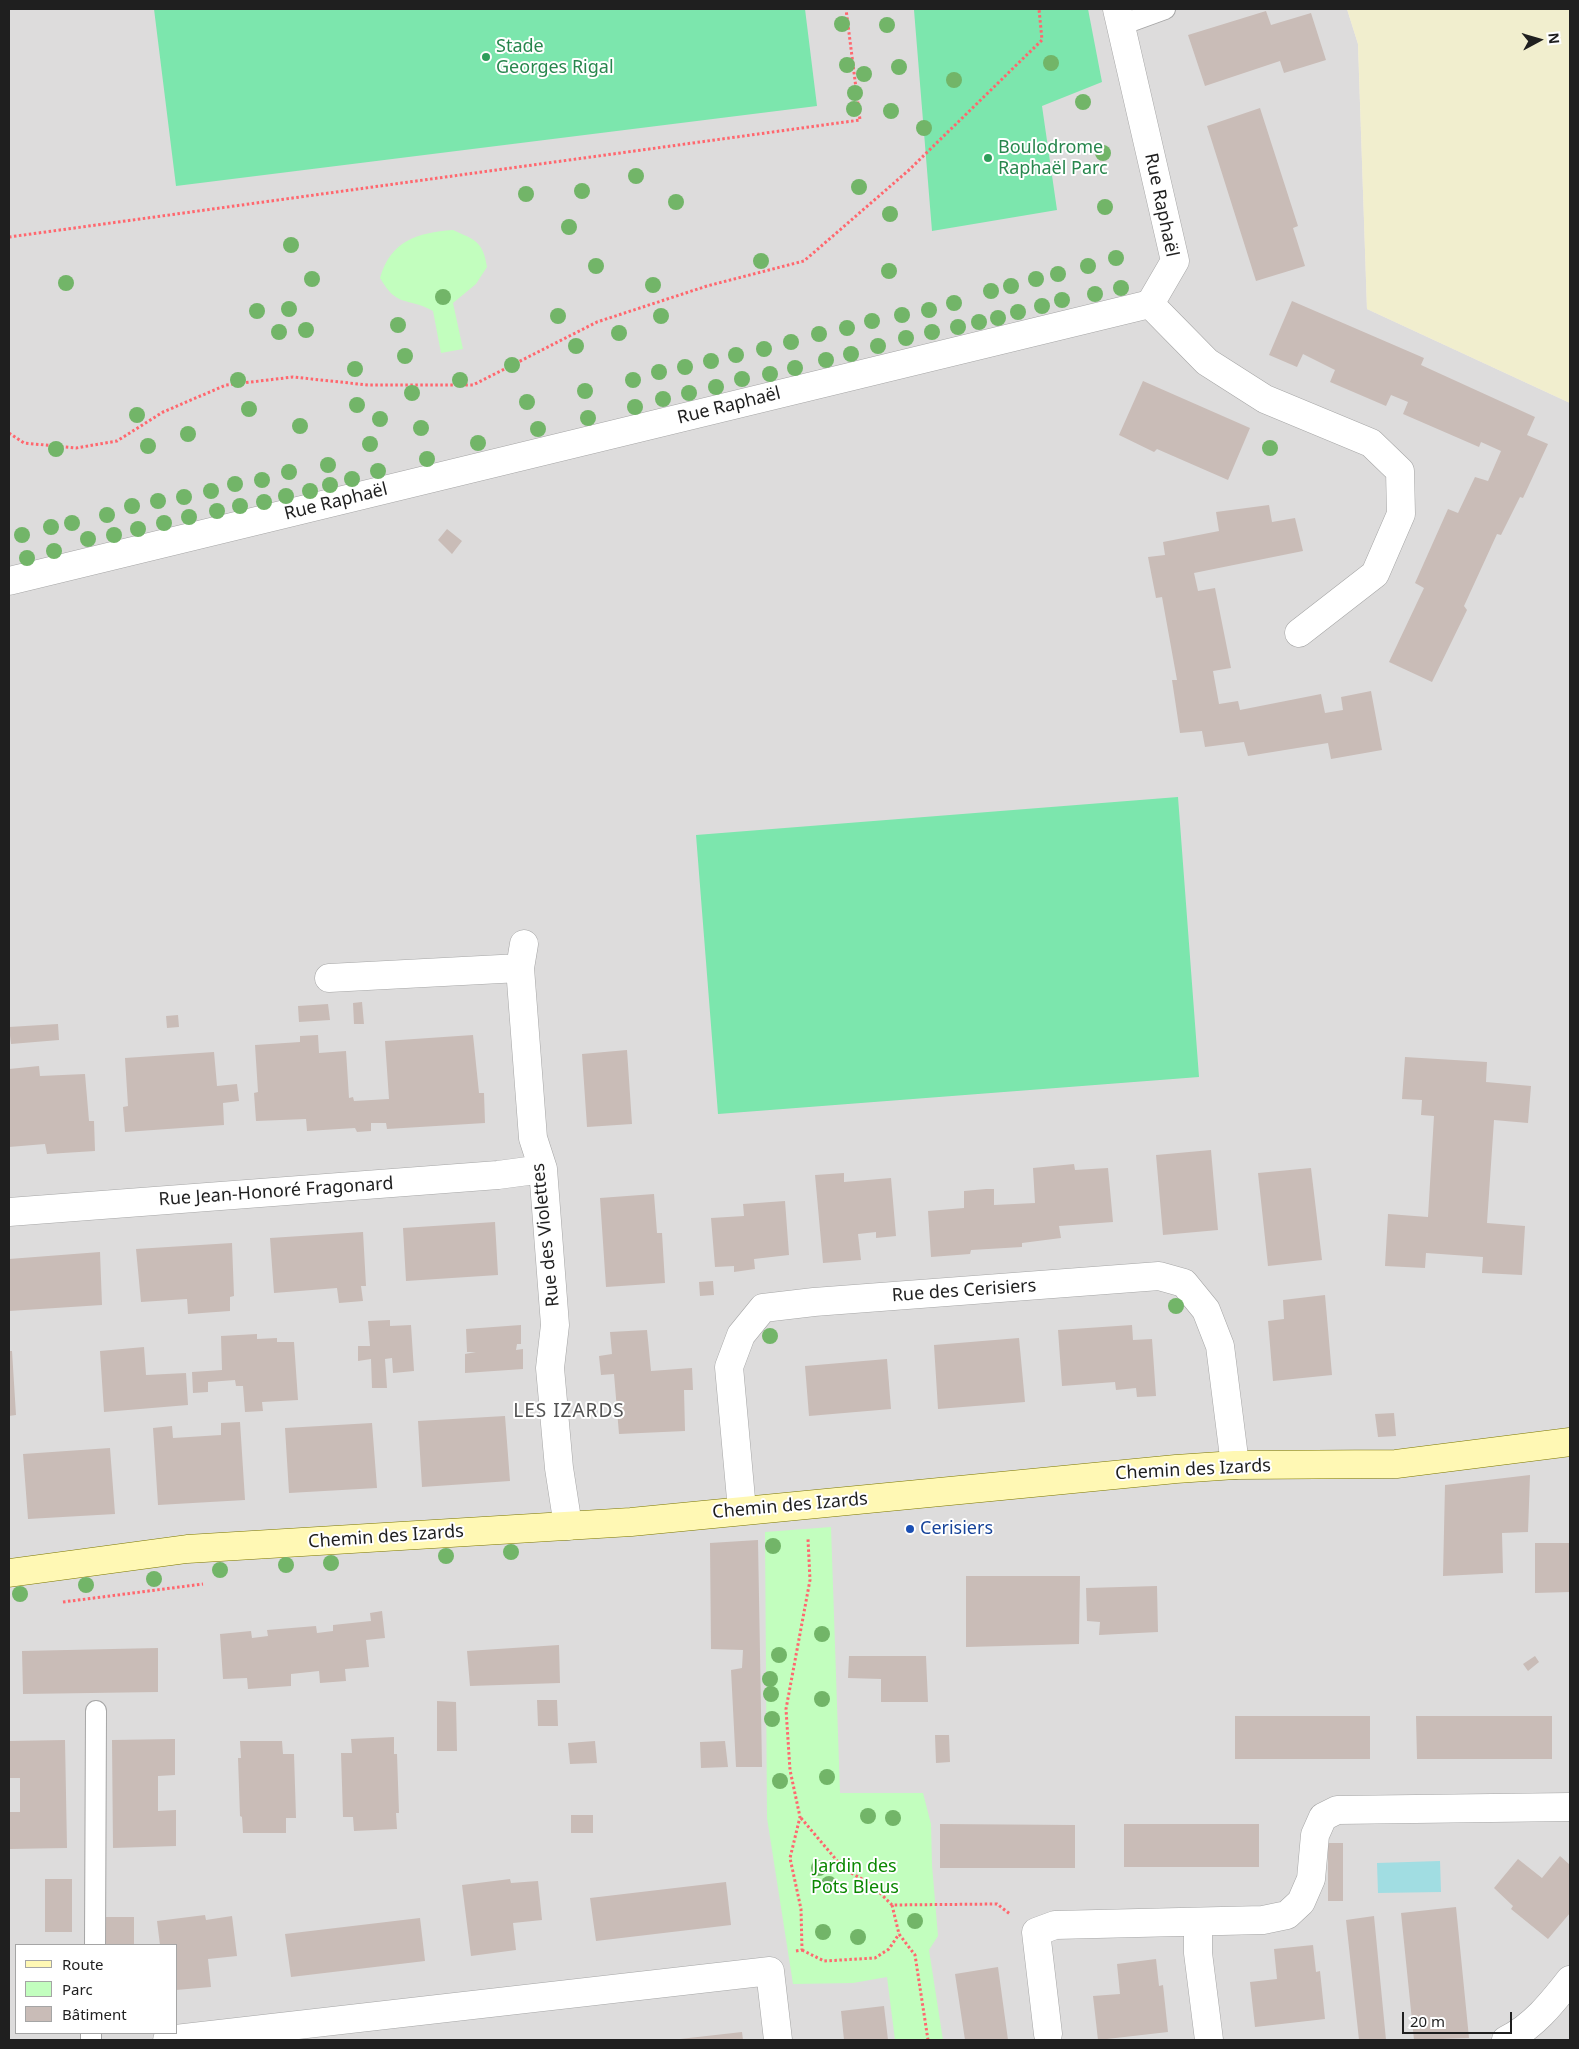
<!DOCTYPE html>
<html>
<head>
<meta charset="utf-8">
<style>
  body { margin:0 }
  #map { position:relative; width:1579px; height:2049px; overflow:hidden; background:#f1ebe4; font-family:"Noto Sans",sans-serif }
  canvas { display:block }
  .frame { position:absolute; inset:0; border:10px solid #1f1f1f; pointer-events:none }
  .legend { position:absolute; left:15px; top:1944px; width:162px; height:90px; box-sizing:border-box; background:#fff; border:1px solid #a5a5a5; margin:0; padding:6px 9px; list-style:none; font-size:15px; color:#1f1f1f }
  .legend li { display:flex; align-items:center; gap:10px; height:25px }
  .legend b { width:25px; border:1px solid #a5a5a5 }
  .north { position:absolute; left:1514px; top:15px; width:50px; height:50px; -webkit-text-stroke:4px #fff; paint-order:stroke; rotate:84deg; font-size:14px; font-weight:700; line-height:20px; text-align:center; color:#1f1f1f }
  .north::after { content:''; display:block; margin:auto; width:18px; height:22px; background:#1f1f1f; clip-path:polygon(50% 0,100% 100%,50% 72%,0 100%) }
  .scale { position:absolute; left:1402px; top:2012px; width:110px; height:22px; box-sizing:border-box; border:2px solid #1f1f1f; border-top:0; padding-left:6px; font-size:15px; line-height:18px; white-space:nowrap; color:#1f1f1f; -webkit-text-stroke:4px #fff; paint-order:stroke }
</style>
</head>
<body>
<div id="map">
<canvas width="1579" height="2049"></canvas>
<div class="frame"></div>
<ul class="legend">
<li><b style="height:6px;background:#fff8b4"></b>Route</li>
<li><b style="height:14px;background:#c2febe"></b>Parc</li>
<li><b style="height:14px;background:#c9bcb7"></b>Bâtiment</li>
</ul>
<div class="north">N</div>
<div class="scale">20 m</div>
</div>
<script>
const g = document.querySelector('canvas').getContext('2d');
g.lineJoin = 'round';
function paint(path, color) { g.fillStyle = color; g.fill(path, 'evenodd'); }
function stroke(path, color, width, dash) { g.strokeStyle = color; g.lineWidth = width; g.lineCap = dash ? 'butt' : 'round'; g.setLineDash(dash || []); g.stroke(path); }
function label(font, color, halo, rows, align = 'center') {
  g.font = font + ' "Noto Sans",sans-serif'; g.lineWidth = 4; g.setLineDash([]); g.textBaseline = 'middle'; g.strokeStyle = halo; g.fillStyle = color; for (const [text, x, y, turn = 0] of rows) {
    g.save(); g.translate(x, y); g.rotate((+turn || 0) * Math.PI / 180); g.textAlign = isNaN(turn) ? turn : align; if (halo) g.strokeText(text, 0, 0); g.fillText(text, 0, 0); g.restore();
  }
}
const residential = new Path2D(`
  M 9,9 L 1347,9 L 1358,44 L 1367,309 L 1570,403 L 1570,2040 L 9,2040 ZM 16,1945 L 176,1945 L 176,2033 L 16,2033 Z`);
const farmland = new Path2D(`
  M 1347,9 L 1570,9 L 1570,403 L 1367,309 L 1358,44 Z`);
const park = new Path2D(`
  M 453,230 C 475,240 483,241 487,267 L 476,284 L 453,303 L 463,349 L 441,353 L 433,311 C 406,296 398,309 380,278 C 391,240 417,233 453,230 Z
  M 831,1527 L 840,1793 L 923,1793 L 931,1824 L 932,1865 L 938,1936 L 929,1950 L 943,2040 L 895,2040 L 887,1977 L 853,1983 L 793,1984 L 767,1818 L 765,1532 Z`);
const pitch = new Path2D(`
  M 154,9 L 805,9 L 817,106 L 176,186 Z
  M 921,9 L 1088,9 L 1102,82 L 1042,106 L 1057,210 L 932,231 L 914,10 Z
  M 1178,797 L 1199,1077 L 718,1114 L 696,835 Z`);
const water = new Path2D(`
  M 1440,1861 L 1441,1892 L 1378,1893 L 1377,1863 Z`);
const building = new Path2D(`
  M 1266,11 L 1271,25 L 1311,13 L 1326,60 L 1284,73 L 1280,61 L 1205,86 L 1188,35 Z
  M 1260,108 L 1298,226 L 1293,228 L 1305,266 L 1256,281 L 1207,126 Z
  M 1292,301 L 1424,358 L 1421,365 L 1535,417 L 1527,435 L 1548,444 L 1523,498 L 1520,497 L 1501,535 L 1497,534 L 1464,606 L 1467,610 L 1432,682 L 1389,662 L 1424,588 L 1415,583 L 1448,509 L 1458,513 L 1475,477 L 1488,481 L 1501,451 L 1481,442 L 1479,447 L 1403,414 L 1408,402 L 1391,395 L 1386,406 L 1330,382 L 1335,370 L 1303,354 L 1297,367 L 1269,355 Z
  M 1143,381 L 1250,428 L 1228,480 L 1157,449 L 1154,452 L 1119,435 Z
  M 1269,505 L 1272,522 L 1295,518 L 1303,551 L 1194,573 L 1198,591 L 1215,588 L 1231,668 L 1213,671 L 1219,704 L 1238,701 L 1240,710 L 1321,694 L 1325,713 L 1343,710 L 1341,697 L 1371,691 L 1382,750 L 1331,759 L 1328,743 L 1248,756 L 1244,742 L 1205,747 L 1202,731 L 1180,733 L 1172,680 L 1177,680 L 1162,597 L 1156,598 L 1148,557 L 1165,555 L 1163,542 L 1219,531 L 1216,512 Z
  M 447,529 L 462,541 L 452,554 L 438,540 Z
  M 362,1002 L 364,1024 L 354,1024 L 353,1003 Z
  M 328,1004 L 330,1020 L 299,1022 L 298,1006 Z
  M 178,1015 L 179,1027 L 167,1028 L 166,1016 Z
  M 58,1024 L 59,1040 L 11,1044 L 9,1027 Z
  M 318,1035 L 319,1053 L 346,1051 L 349,1098 L 353,1097 L 354,1101 L 389,1099 L 385,1041 L 473,1035 L 479,1093 L 484,1093 L 485,1123 L 387,1129 L 386,1123 L 371,1123 L 371,1131 L 357,1132 L 355,1128 L 307,1131 L 306,1119 L 256,1121 L 254,1093 L 258,1092 L 255,1045 L 300,1042 L 300,1036 Z
  M 627,1050 L 632,1124 L 587,1127 L 582,1054 Z
  M 214,1052 L 217,1086 L 237,1084 L 239,1101 L 223,1103 L 224,1125 L 125,1132 L 123,1107 L 128,1106 L 125,1058 Z
  M 1405,1057 L 1487,1062 L 1486,1082 L 1531,1086 L 1528,1123 L 1494,1120 L 1487,1223 L 1525,1226 L 1522,1275 L 1482,1273 L 1483,1257 L 1426,1253 L 1425,1268 L 1385,1266 L 1388,1214 L 1428,1217 L 1434,1116 L 1421,1115 L 1422,1100 L 1402,1099 Z
  M 39,1066 L 40,1076 L 85,1074 L 89,1121 L 94,1121 L 95,1151 L 47,1154 L 45,1144 L 9,1147 L 9,1069 Z
  M 1211,1150 L 1218,1230 L 1163,1235 L 1156,1155 Z
  M 1074,1164 L 1075,1170 L 1108,1168 L 1113,1222 L 1059,1226 L 1061,1238 L 1022,1243 L 1022,1247 L 971,1250 L 970,1254 L 931,1257 L 928,1211 L 964,1208 L 964,1191 L 986,1189 L 994,1189 L 994,1205 L 1035,1203 L 1033,1168 Z
  M 1311,1168 L 1322,1260 L 1268,1266 L 1258,1173 Z
  M 844,1173 L 844,1182 L 891,1178 L 896,1236 L 876,1238 L 876,1232 L 858,1234 L 861,1260 L 823,1263 L 815,1175 Z
  M 654,1194 L 657,1233 L 662,1233 L 665,1283 L 606,1287 L 600,1198 Z
  M 785,1201 L 789,1255 L 754,1259 L 755,1269 L 734,1272 L 734,1266 L 715,1267 L 711,1218 L 744,1216 L 743,1204 Z
  M 495,1222 L 498,1275 L 406,1281 L 403,1228 Z
  M 363,1232 L 366,1286 L 361,1286 L 363,1301 L 339,1303 L 337,1288 L 274,1293 L 270,1238 Z
  M 232,1243 L 234,1296 L 230,1297 L 230,1311 L 188,1314 L 187,1299 L 141,1302 L 136,1249 Z
  M 100,1252 L 102,1305 L 9,1311 L 9,1259 Z
  M 713,1281 L 714,1295 L 700,1296 L 699,1282 Z
  M 1325,1295 L 1332,1375 L 1273,1381 L 1268,1321 L 1284,1319 L 1283,1300 Z
  M 390,1320 L 390,1326 L 411,1325 L 414,1371 L 393,1373 L 392,1358 L 385,1359 L 387,1388 L 372,1388 L 371,1359 L 358,1361 L 358,1346 L 370,1346 L 368,1321 Z
  M 521,1325 L 521,1344 L 517,1344 L 516,1350 L 523,1349 L 523,1369 L 465,1373 L 465,1354 L 476,1352 L 467,1352 L 466,1329 Z
  M 1132,1325 L 1133,1340 L 1152,1339 L 1156,1396 L 1137,1397 L 1136,1388 L 1116,1390 L 1115,1382 L 1062,1386 L 1058,1330 Z
  M 647,1330 L 651,1371 L 692,1368 L 693,1390 L 684,1390 L 685,1431 L 619,1434 L 614,1374 L 601,1375 L 599,1356 L 612,1354 L 610,1332 Z
  M 257,1334 L 257,1339 L 277,1338 L 277,1342 L 294,1342 L 298,1400 L 262,1402 L 263,1411 L 245,1412 L 243,1386 L 236,1386 L 235,1380 L 208,1382 L 208,1392 L 193,1393 L 192,1372 L 222,1370 L 221,1336 Z
  M 1019,1338 L 1025,1402 L 938,1409 L 934,1345 Z
  M 144,1347 L 146,1375 L 186,1373 L 188,1405 L 104,1412 L 100,1351 Z
  M 9,1351 L 12,1351 L 16,1415 L 9,1416 Z
  M 887,1359 L 891,1409 L 809,1416 L 805,1366 Z
  M 1394,1413 L 1396,1436 L 1378,1437 L 1375,1414 Z
  M 505,1416 L 510,1481 L 422,1487 L 418,1421 Z
  M 240,1422 L 245,1500 L 158,1505 L 153,1428 L 172,1426 L 173,1438 L 221,1435 L 221,1423 Z
  M 372,1423 L 377,1488 L 289,1493 L 285,1428 Z
  M 110,1448 L 115,1514 L 28,1519 L 23,1454 Z
  M 1530,1475 L 1528,1532 L 1502,1533 L 1503,1573 L 1443,1576 L 1445,1485 Z
  M 758,1540 L 762,1767 L 736,1767 L 731,1670 L 742,1668 L 743,1650 L 711,1649 L 710,1543 Z
  M 1535,1543 L 1570,1543 L 1570,1592 L 1535,1593 Z
  M 966,1576 L 1080,1576 L 1079,1644 L 966,1647 Z
  M 1157,1586 L 1158,1632 L 1099,1635 L 1100,1622 L 1087,1621 L 1086,1588 Z
  M 382,1611 L 385,1638 L 366,1640 L 369,1667 L 345,1669 L 346,1681 L 320,1683 L 319,1671 L 291,1674 L 291,1686 L 248,1689 L 247,1678 L 223,1679 L 220,1634 L 251,1631 L 252,1638 L 268,1636 L 267,1630 L 316,1626 L 317,1633 L 333,1631 L 333,1625 L 371,1621 L 370,1613 Z
  M 559,1645 L 560,1683 L 470,1686 L 467,1651 Z
  M 158,1648 L 158,1692 L 23,1694 L 22,1651 Z
  M 849,1656 L 926,1656 L 928,1702 L 881,1702 L 881,1679 L 848,1678 Z
  M 1535,1656 L 1539,1662 L 1528,1671 L 1523,1664 Z
  M 537,1700 L 557,1700 L 558,1726 L 538,1726 Z
  M 437,1701 L 456,1702 L 457,1751 L 437,1751 Z
  M 1235,1716 L 1370,1716 L 1370,1759 L 1235,1759 Z
  M 1416,1716 L 1552,1716 L 1552,1759 L 1417,1759 Z
  M 935,1735 L 949,1735 L 950,1762 L 936,1763 Z
  M 394,1737 L 394,1754 L 397,1754 L 399,1813 L 396,1813 L 397,1829 L 354,1831 L 353,1817 L 343,1817 L 341,1753 L 352,1753 L 351,1739 Z
  M 175,1739 L 175,1775 L 158,1776 L 158,1811 L 176,1810 L 176,1846 L 113,1848 L 112,1740 Z
  M 65,1740 L 67,1848 L 9,1849 L 9,1812 L 20,1812 L 20,1778 L 9,1778 L 9,1741 Z
  M 240,1741 L 282,1741 L 283,1754 L 294,1754 L 296,1818 L 286,1818 L 286,1833 L 243,1833 L 242,1817 L 240,1816 L 238,1758 L 241,1758 Z
  M 595,1741 L 597,1763 L 570,1764 L 568,1743 Z
  M 725,1741 L 728,1767 L 701,1768 L 700,1742 Z
  M 571,1815 L 593,1815 L 593,1833 L 571,1833 Z
  M 940,1824 L 1075,1825 L 1075,1868 L 940,1868 Z
  M 1124,1824 L 1259,1824 L 1259,1867 L 1124,1867 Z
  M 1328,1843 L 1343,1843 L 1343,1901 L 1328,1901 Z
  M 1560,1856 L 1570,1865 L 1570,1913 L 1548,1939 L 1511,1909 L 1513,1906 L 1494,1888 L 1518,1859 L 1542,1878 Z
  M 45,1879 L 72,1879 L 72,1932 L 45,1932 Z
  M 510,1879 L 511,1883 L 538,1881 L 542,1920 L 513,1923 L 516,1950 L 471,1956 L 462,1885 Z
  M 726,1882 L 731,1925 L 596,1941 L 590,1898 Z
  M 1456,1907 L 1469,2038 L 1414,2040 L 1401,1913 Z
  M 205,1915 L 206,1920 L 232,1916 L 237,1956 L 208,1959 L 211,1987 L 176,1990 L 176,1945 L 160,1945 L 157,1921 Z
  M 1374,1916 L 1386,2040 L 1359,2040 L 1346,1920 Z
  M 106,1917 L 134,1917 L 134,1945 L 106,1945 Z
  M 420,1918 L 425,1961 L 291,1977 L 285,1934 Z
  M 1313,1945 L 1316,1972 L 1320,1971 L 1325,2019 L 1255,2027 L 1250,1982 L 1277,1979 L 1274,1949 Z
  M 1156,1959 L 1159,1986 L 1163,1985 L 1168,2032 L 1098,2040 L 1093,1996 L 1120,1994 L 1117,1964 Z
  M 998,1967 L 1008,2040 L 965,2040 L 955,1974 Z
  M 884,2006 L 888,2040 L 844,2040 L 841,2011 Z
  M 742,2032 L 743,2040 L 680,2040 L 680,2039 Z`);
const path = new Path2D(`
  M 9,237 L 860,120 L 846,9
  M 9,433 L 24,443 L 76,448 L 117,441 L 163,412 L 226,385 L 293,377 L 368,385 L 473,385 L 597,322 L 707,286 L 804,261 L 909,170 L 1042,40 L 1039,9
  M 63,1602 L 203,1584
  M 801,1818 L 844,1869 L 871,1884 L 892,1905 L 997,1904 L 1010,1914
  M 892,1905 L 899,1934 L 915,1955 L 928,2040
  M 802,1950 L 824,1961 L 875,1958 L 889,1949 L 899,1934
  M 796,1951 L 802,1950 L 801,1909 L 790,1858 L 800,1817 L 790,1770 L 786,1709 L 810,1580 L 808,1539`);
const lane = new Path2D(`
  M 1121,25 L 1165,9
  M 95,1945 L 96,1711
  M 91,2040 L 91,2033`);
const street = new Path2D(`
  M 1150,304 L 1207,362 L 1265,399 L 1371,443 L 1400,471 L 1401,514 L 1375,574 L 1299,633
  M 9,581 L 1150,304 L 1175,261 L 1117,9
  M 524,944 L 520,968 L 533,1138 L 543,1169 L 555,1325 L 550,1368 L 559,1468 L 568,1526
  M 329,978 L 520,968
  M 9,1212 L 498,1175 L 543,1169
  M 742,1510 L 729,1367 L 741,1335 L 763,1308 L 814,1302 L 1159,1276 L 1184,1283 L 1206,1310 L 1220,1346 L 1235,1465
  M 1198,1922 L 1198,1953 L 1209,2040
  M 1048,2034 L 1036,1932 L 1055,1925 L 1263,1920 L 1287,1915 L 1301,1902 L 1311,1879 L 1315,1835 L 1323,1817 L 1337,1810 L 1570,1807
  M 167,2040 L 770,1971 L 778,2040
  M 1506,2040 C 1533,2027 1552,2003 1570,1980`);
const secondary = new Path2D(`
  M 9,1573 L 187,1549 L 631,1522 L 1176,1469 L 1235,1465 L 1396,1464 L 1570,1442`);
const trees = [
  [842,24],
  [887,25],
  [1051,63],
  [847,65],
  [899,67],
  [864,74],
  [954,80],
  [855,93],
  [1083,102],
  [854,109],
  [891,111],
  [924,128],
  [1103,153],
  [636,176],
  [859,187],
  [582,191],
  [526,194],
  [676,202],
  [1105,207],
  [890,214],
  [569,227],
  [291,245],
  [1116,258],
  [761,261],
  [596,266],
  [1088,266],
  [889,271],
  [1058,274],
  [312,279],
  [1036,279],
  [66,283],
  [653,285],
  [1011,286],
  [1121,288],
  [991,291],
  [1095,294],
  [443,297],
  [1062,300],
  [954,303],
  [1042,306],
  [289,309],
  [929,310],
  [257,311],
  [1018,312],
  [902,315],
  [558,316],
  [661,316],
  [998,318],
  [872,321],
  [979,322],
  [398,325],
  [958,327],
  [847,328],
  [306,330],
  [279,332],
  [932,332],
  [619,333],
  [819,334],
  [906,338],
  [791,342],
  [576,346],
  [878,346],
  [764,349],
  [851,354],
  [736,355],
  [405,356],
  [826,360],
  [711,361],
  [512,365],
  [685,367],
  [795,368],
  [355,369],
  [659,372],
  [770,374],
  [742,379],
  [238,380],
  [460,380],
  [633,380],
  [716,387],
  [585,391],
  [412,393],
  [689,393],
  [663,399],
  [527,402],
  [357,405],
  [635,407],
  [249,409],
  [137,415],
  [588,418],
  [380,419],
  [300,426],
  [421,428],
  [538,429],
  [188,434],
  [478,443],
  [370,444],
  [148,446],
  [1270,448],
  [56,449],
  [427,459],
  [328,465],
  [378,471],
  [289,472],
  [352,479],
  [262,480],
  [235,484],
  [330,485],
  [211,491],
  [310,491],
  [286,496],
  [184,497],
  [158,501],
  [264,502],
  [132,506],
  [240,506],
  [217,511],
  [107,515],
  [189,517],
  [72,523],
  [164,523],
  [51,527],
  [138,529],
  [22,535],
  [114,535],
  [88,539],
  [54,551],
  [27,558],
  [1176,1306],
  [770,1336],
  [773,1546],
  [511,1552],
  [446,1556],
  [331,1563],
  [286,1565],
  [220,1570],
  [154,1579],
  [86,1585],
  [20,1594],
  [822,1634],
  [779,1655],
  [770,1679],
  [771,1694],
  [822,1699],
  [772,1719],
  [827,1777],
  [780,1781],
  [868,1816],
  [893,1818],
  [819,1868],
  [829,1884],
  [915,1921],
  [823,1932],
  [858,1937]
];
const markers = [
  [486,57,5,"#2e9e5b"],
  [988,158,5,"#2e9e5b"],
  [910,1529,5,"#1a4fb4"]
];
const leisureNames = [
  ["Stade",496,47],
  ["Georges Rigal",496,68],
  ["Boulodrome",998,148],
  ["Raphaël Parc",998,169]
];
const streetNames = [
  ["Rue Raphaël",1161,205,78],
  ["Rue Raphaël",729,406,-14],
  ["Rue Raphaël",336,502,-14],
  ["Rue Jean-Honoré Fragonard",276,1192,-4],
  ["Rue des Violettes",546,1235,-96],
  ["Rue des Cerisiers",964,1291,-4],
  ["Chemin des Izards",1193,1470,-3],
  ["Chemin des Izards",790,1506,-5],
  ["Chemin des Izards",386,1537,-4]
];
const transitNames = [
  ["Cerisiers",920,1529]
];
const parkNames = [
  ["Jardin des",855,1867],
  ["Pots Bleus",855,1888]
];
const neighbourhoodNames = [
  ["LES IZARDS",569,1412]
];
paint(residential, '#dddcdc');
paint(farmland, '#f1eece');
paint(park, '#c2febe');
paint(pitch, '#7ce6ad');
paint(water, '#a1dde2');
paint(building, '#c9bcb7');
stroke(lane, '#a6a6a6', 22);
stroke(street, '#a6a6a6', 29);
stroke(secondary, '#7c7700', 29);
stroke(path, '#ff676e', 3, [2.5, 2.5]);
stroke(lane, '#fff', 20);
stroke(street, '#fff', 28);
stroke(secondary, '#fff8b4', 28);
g.fillStyle = '#72b568';
for (const [x, y] of trees) { g.beginPath(); g.arc(x, y, 8, 0, 2 * Math.PI); g.fill(); }
for (const [x, y, r, color] of markers) { const dot = new Path2D(); dot.arc(x, y, r, 0, 2 * Math.PI); g.fillStyle = color; g.fill(dot); stroke(dot, '#fff', 2); }
label('18px', '#27864d', '#fff', leisureNames, 'left');
label('18px', '#1f1f1f', '#fff', streetNames);
label('18px', '#164399', '#fff', transitNames, 'left');
label('18px', '#0b8802', '#fff', parkNames);
g.letterSpacing = '1px';
label('19px', '#525252', '#fff', neighbourhoodNames);
g.letterSpacing = '0px';
</script>
</body>
</html>
